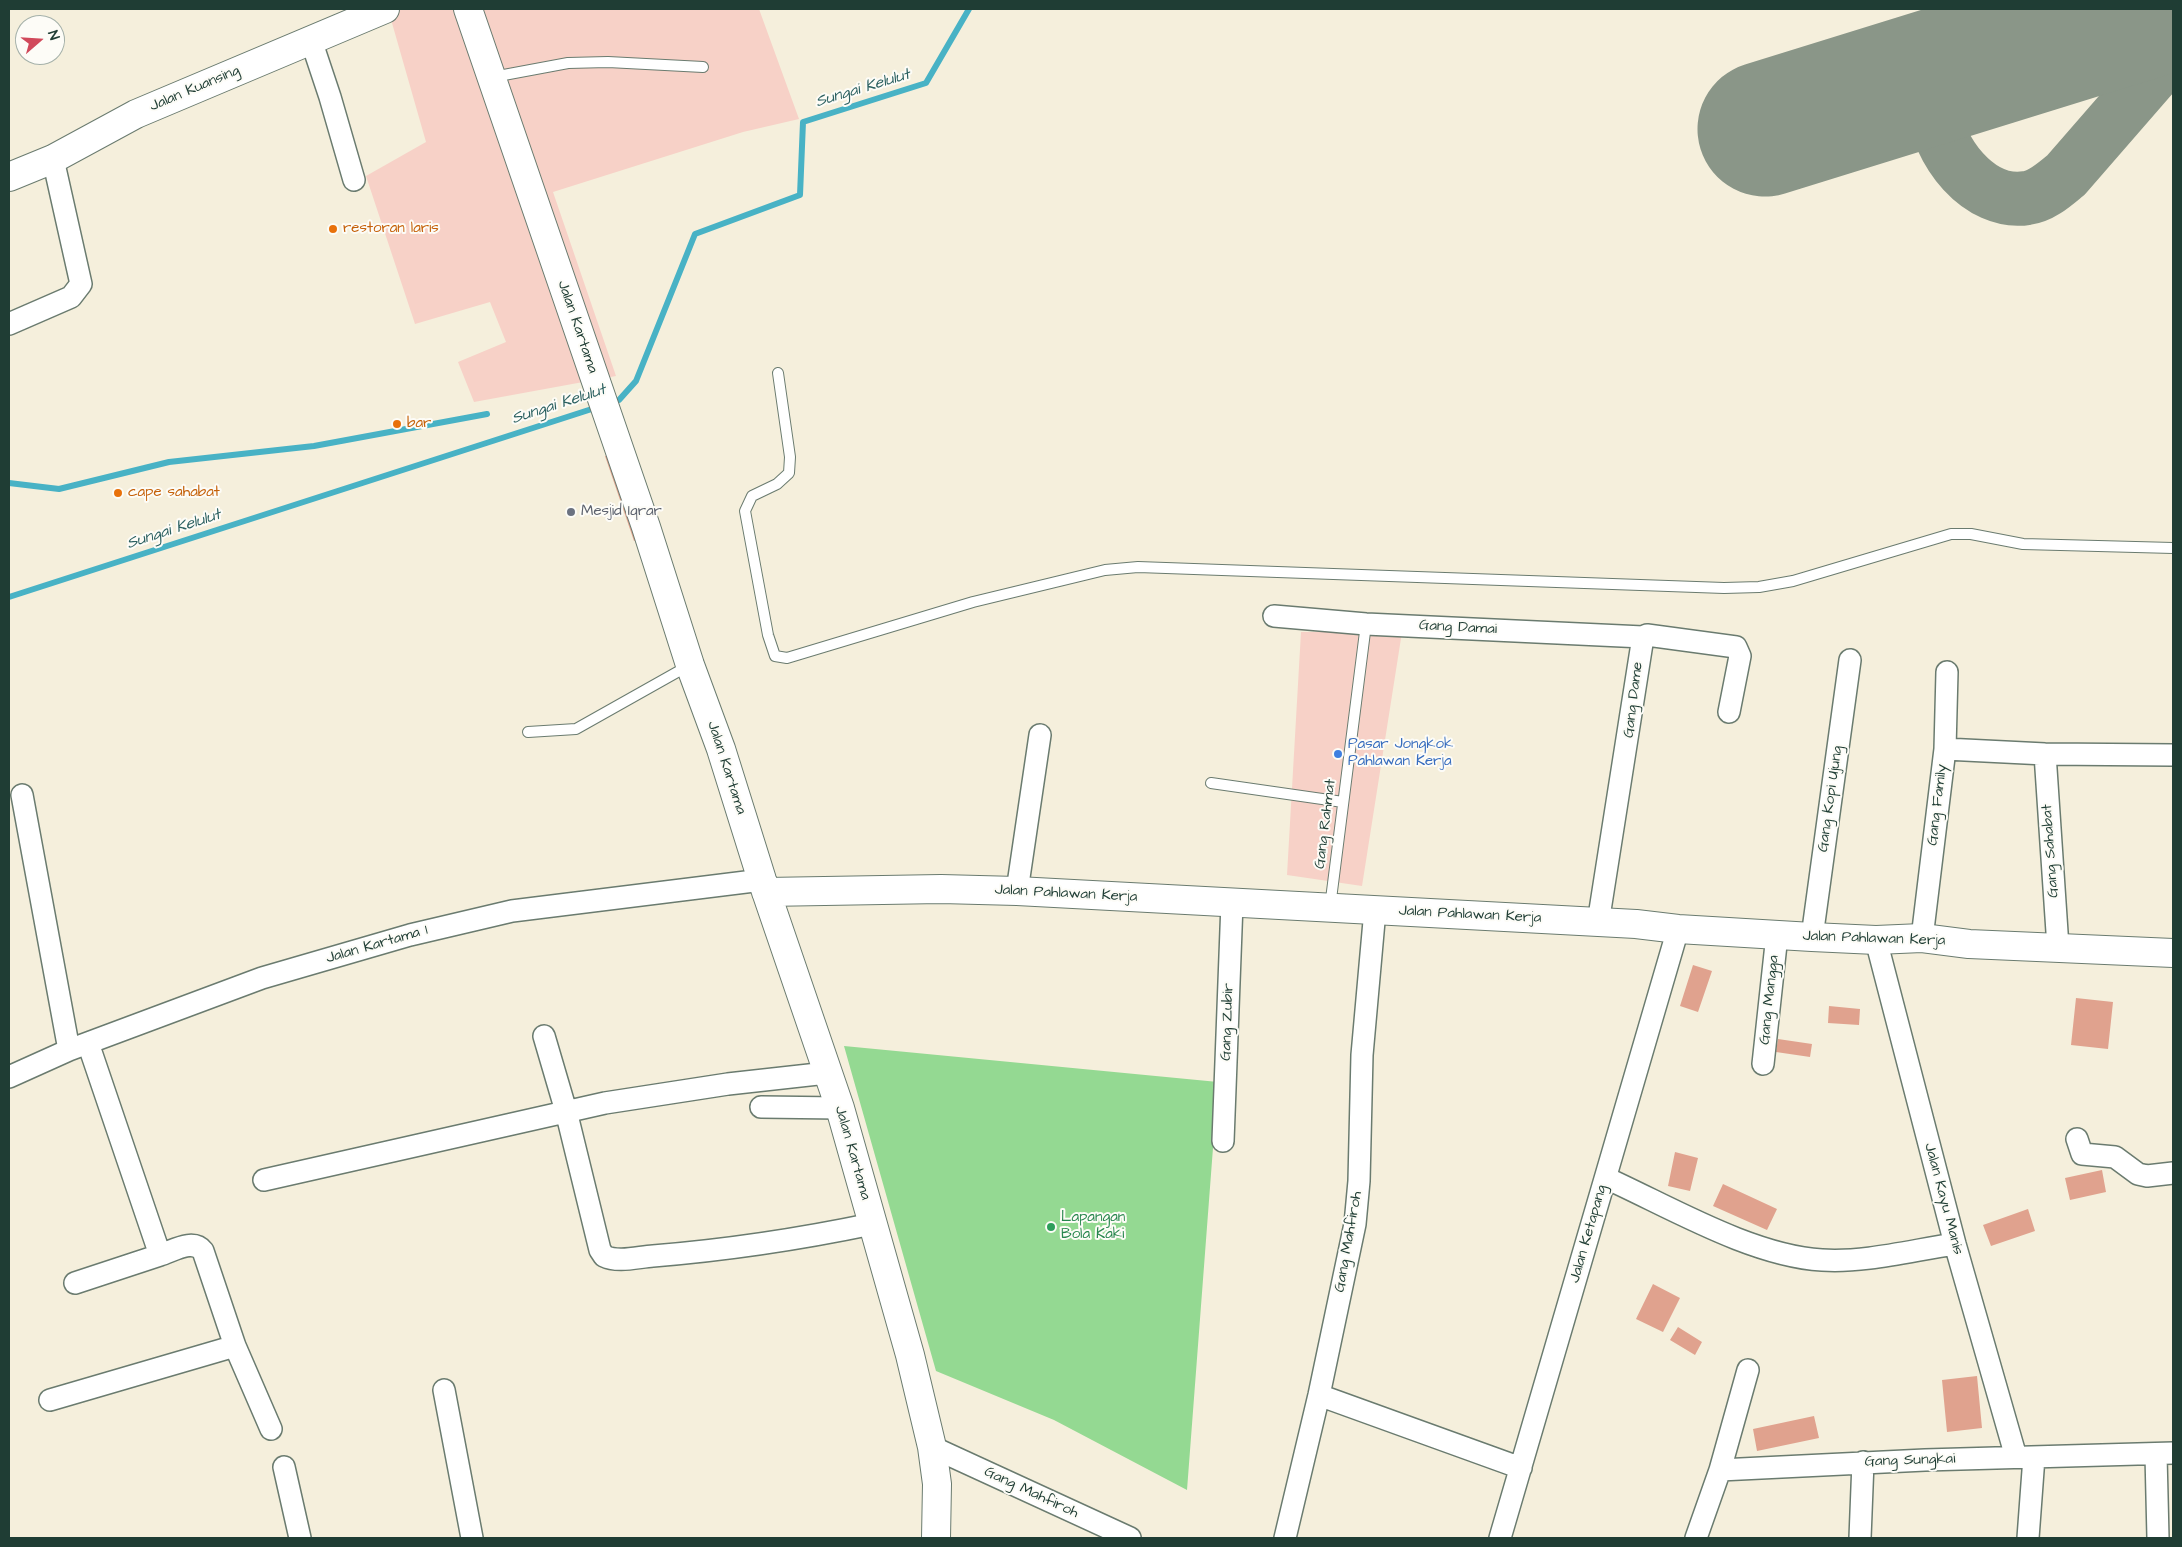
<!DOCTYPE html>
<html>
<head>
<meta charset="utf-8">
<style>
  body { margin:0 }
  #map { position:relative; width:2182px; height:1547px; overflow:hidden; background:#f5efdc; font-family:"Architects Daughter",sans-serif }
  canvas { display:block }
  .frame { position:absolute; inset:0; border:10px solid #1f3d34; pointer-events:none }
  .north { position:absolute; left:15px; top:15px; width:50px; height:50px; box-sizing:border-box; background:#fdfcf7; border:1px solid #a4b0a9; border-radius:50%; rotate:71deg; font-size:14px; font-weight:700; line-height:20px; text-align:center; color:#1f3d34 }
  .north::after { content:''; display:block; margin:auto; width:18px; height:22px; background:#d1495b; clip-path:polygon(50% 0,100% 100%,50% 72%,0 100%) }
</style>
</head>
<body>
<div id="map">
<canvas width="2182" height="1547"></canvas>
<div class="frame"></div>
<div class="north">N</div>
</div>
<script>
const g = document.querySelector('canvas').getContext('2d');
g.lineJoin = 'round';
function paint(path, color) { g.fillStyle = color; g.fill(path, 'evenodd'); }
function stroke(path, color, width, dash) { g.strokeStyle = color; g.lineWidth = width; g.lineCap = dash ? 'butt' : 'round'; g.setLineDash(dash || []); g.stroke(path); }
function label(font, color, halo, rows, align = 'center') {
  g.font = font + ' "Architects Daughter",sans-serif'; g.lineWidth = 4; g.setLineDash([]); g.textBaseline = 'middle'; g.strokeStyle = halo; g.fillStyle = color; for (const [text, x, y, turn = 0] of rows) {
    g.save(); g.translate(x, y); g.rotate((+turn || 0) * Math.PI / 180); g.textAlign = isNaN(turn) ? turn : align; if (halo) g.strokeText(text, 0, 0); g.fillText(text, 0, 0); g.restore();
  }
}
const built = new Path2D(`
  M 388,9 L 759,9 L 799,119 L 743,132 L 553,192 L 616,376 L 474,402 L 458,362 L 506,342 L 490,302 L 415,324 L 366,176 L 426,142 Z
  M 1301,632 L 1402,632 L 1362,886 L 1287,875 Z`);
const green = new Path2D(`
  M 844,1046 L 1218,1082 L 1187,1490 L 1054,1420 L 936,1371 Z`);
const stream = new Path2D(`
  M 610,403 L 619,400 L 636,381 L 695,234 L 800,195 L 803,122 L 926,83 L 969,9
  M 9,483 L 59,489 L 169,462 L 314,446 L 487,414
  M 9,597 L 598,407`);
const taxiway = new Path2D(`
  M 2057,38 C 2038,36 1977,25 1963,33 C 1955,38 1949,50 1945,58 C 1939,73 1934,89 1934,106 C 1936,150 1979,206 2027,198 C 2042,196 2055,184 2066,175 L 2173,52`);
const runway = new Path2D(`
  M 1765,129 L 2152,9`);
const building = new Path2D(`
  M 617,453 L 646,538 L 634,541 L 605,456 Z
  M 1693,965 L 1712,971 L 1698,1012 L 1680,1006 Z
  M 2076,998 L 2113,1002 L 2108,1049 L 2071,1045 Z
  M 1829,1006 L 1860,1009 L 1859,1025 L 1828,1023 Z
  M 1778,1039 L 1812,1044 L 1810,1057 L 1776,1052 Z
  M 1675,1152 L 1698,1158 L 1690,1191 L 1668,1186 Z
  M 2102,1170 L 2106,1192 L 2070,1200 L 2065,1178 Z
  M 1723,1184 L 1777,1209 L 1767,1230 L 1713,1206 Z
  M 2028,1209 L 2035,1231 L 1991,1246 L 1983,1225 Z
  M 1653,1284 L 1680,1298 L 1663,1332 L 1636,1319 Z
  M 1678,1327 L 1702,1342 L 1695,1355 L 1670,1340 Z
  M 1977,1376 L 1982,1428 L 1947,1432 L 1942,1380 Z
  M 1814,1416 L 1819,1438 L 1757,1451 L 1753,1429 Z`);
const lane = new Path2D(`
  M 493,77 L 568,63 L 608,62 L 703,67
  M 778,373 L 790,457 L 789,473 L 777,484 L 752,496 L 745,511 L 768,635 L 775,656 L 787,658 L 973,602 L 1105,570 L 1138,567 L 1724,588 L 1759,587 L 1793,581 L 1951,534 L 1971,534 L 2023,544 L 2173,548
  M 528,732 L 576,729 L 688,666
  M 1211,783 L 1343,802
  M 1330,907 L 1366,624`);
const street = new Path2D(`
  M 311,40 L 330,97 L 354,180
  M 9,324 L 71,297 L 81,284 L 53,159
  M 1274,616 L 1366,624 L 1643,637
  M 1945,749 L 2045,754 L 2173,755
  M 2045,754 L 2058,947
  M 22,795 L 69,1050
  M 1017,891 L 1040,735
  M 1598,923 L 1643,637 L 1647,635 L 1736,647 L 1740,656 L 1729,712
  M 1812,937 L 1850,660
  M 1922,938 L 1945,749 L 1947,672
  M 1876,940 L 1955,1244 L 2016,1457
  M 544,1036 L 566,1111 L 600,1250 L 604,1256 C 618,1263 638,1257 653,1256 C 727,1250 800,1239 872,1224
  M 88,1043 L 160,1255 C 173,1251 193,1238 203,1251 L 235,1346 L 271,1429
  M 1763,1064 L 1777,935
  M 9,1077 L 69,1050 L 262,978 L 410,935 L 512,911 L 762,880
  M 761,1107 L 840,1108
  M 2077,1139 L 2082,1154 L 2115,1157 L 2138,1174 L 2147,1176 L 2173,1173
  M 1223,1141 L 1232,903
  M 1606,1178 C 1670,1207 1752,1256 1822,1260 C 1864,1263 1913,1250 1955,1244
  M 264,1180 L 605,1103 L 728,1084 L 827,1073
  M 75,1283 L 160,1255
  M 444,1390 L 472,1538
  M 1319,1395 L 1521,1468
  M 50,1400 L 235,1346
  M 932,1447 L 1130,1538
  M 2156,1455 L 2158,1538
  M 284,1467 L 300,1538
  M 1720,1470 L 1748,1370
  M 1285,1538 L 1319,1395 L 1355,1224 L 1359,1181 L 1362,1055 L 1375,910
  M 1500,1538 L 1678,929
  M 1696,1538 L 1720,1470 L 1925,1460 L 2173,1453
  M 1860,1538 L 1863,1462
  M 2028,1538 L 2034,1457`);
const secondary = new Path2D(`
  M 468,9 L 646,527 L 690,665 L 721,749 L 762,880 L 840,1108 L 910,1355 L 932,1447 L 937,1484 L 936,1538
  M 9,177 L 53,159 L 136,114 L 385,9
  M 766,892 L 941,889 L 1017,891 L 1636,924 L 1678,929 L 1812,937 L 1876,940 L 1922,938 L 1969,944 L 2173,953`);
const markers = [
  [333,229,5,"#e8710a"],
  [397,424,5,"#e8710a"],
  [118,493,5,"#e8710a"],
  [571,512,5,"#6b7280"],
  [1338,754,5,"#3f7fe0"],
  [1051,1227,5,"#2e9e5b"]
];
const streetNames = [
  ["Jalan Kuansing",195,89,-23],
  ["Jalan Kartama",577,327,71],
  ["Gang Damai",1458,628,3],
  ["Gang Dame",1634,700,-83],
  ["Jalan Kartama",726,768,72],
  ["Gang Kopi Ujung",1831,799,-82],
  ["Gang Family",1938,805,-83],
  ["Gang Rahmat",1326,824,-83],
  ["Gang Sahabat",2051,851,-94],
  ["Jalan Pahlawan Kerja",1066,894,3],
  ["Jalan Pahlawan Kerja",1470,915,3],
  ["Jalan Pahlawan Kerja",1874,939,2],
  ["Jalan Kartama 1",377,945,-16],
  ["Gang Mangga",1770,1000,-84],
  ["Gang Zubir",1228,1022,-88],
  ["Jalan Kartama",852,1153,74],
  ["Jalan Kayu Manis",1943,1199,75],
  ["Jalan Ketapang",1589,1234,-74],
  ["Gang Mahfiroh",1349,1242,-80],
  ["Gang Sungkai",1910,1461,-2],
  ["Gang Mahfiroh",1031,1493,25]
];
const foodNames = [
  ["restoran laris",343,229],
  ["bar",407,424],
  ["cape sahabat",128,493]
];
const worshipNames = [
  ["Mesjid Iqrar",581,512]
];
const shopNames = [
  ["Pasar Jongkok",1348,745],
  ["Pahlawan Kerja",1348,762]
];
const leisureNames = [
  ["Lapangan",1061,1218],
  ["Bola Kaki",1061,1235]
];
const waterNames = [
  ["Sungai Kelulut",863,89,-17],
  ["Sungai Kelulut",559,405,-18],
  ["Sungai Kelulut",174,530,-18]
];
paint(built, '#f7d1c7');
paint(green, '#94d992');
stroke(stream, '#48b2c5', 6);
stroke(taxiway, '#8a9688', 54);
stroke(runway, '#8a9688', 135);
paint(building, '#e0a28e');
stroke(lane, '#6a7b6f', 12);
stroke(street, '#6a7b6f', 24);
stroke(secondary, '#6a7b6f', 30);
stroke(lane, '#fff', 10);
stroke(street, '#fff', 21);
stroke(secondary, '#fff', 28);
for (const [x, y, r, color] of markers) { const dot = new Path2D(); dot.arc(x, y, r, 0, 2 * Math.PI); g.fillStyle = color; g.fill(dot); stroke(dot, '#fdfcf7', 2); }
label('15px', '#1f3d34', '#fdfcf7', streetNames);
label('15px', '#c56008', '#fdfcf7', foodNames, 'left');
label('15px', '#5b616d', '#fdfcf7', worshipNames, 'left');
label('15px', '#366cbe', '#fdfcf7', shopNames, 'left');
label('15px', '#27864d', '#fdfcf7', leisureNames, 'left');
label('italic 16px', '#2b6060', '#fdfcf7', waterNames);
</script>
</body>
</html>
